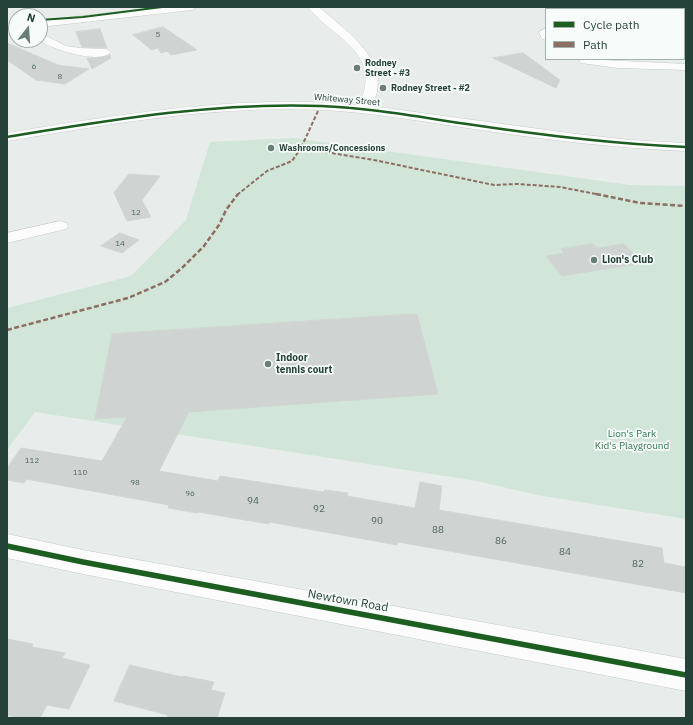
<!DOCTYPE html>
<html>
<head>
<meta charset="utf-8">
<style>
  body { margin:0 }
  #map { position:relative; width:693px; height:725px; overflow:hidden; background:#e8edeb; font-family:"IBM Plex Sans",sans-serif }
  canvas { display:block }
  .frame { position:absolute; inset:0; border:8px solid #24423a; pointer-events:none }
  .legend { position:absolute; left:545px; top:8px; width:140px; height:52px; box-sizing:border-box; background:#f7fbf9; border:1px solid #a3b1ad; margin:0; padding:5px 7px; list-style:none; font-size:12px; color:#24423a }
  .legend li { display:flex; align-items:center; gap:8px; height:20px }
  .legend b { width:20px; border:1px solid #a3b1ad }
  .north { position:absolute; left:8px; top:8px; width:40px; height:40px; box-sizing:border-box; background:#f7fbf9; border:1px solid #a3b1ad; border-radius:50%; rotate:17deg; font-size:11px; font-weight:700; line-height:16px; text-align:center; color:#24423a }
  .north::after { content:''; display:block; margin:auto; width:14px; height:18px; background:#697e78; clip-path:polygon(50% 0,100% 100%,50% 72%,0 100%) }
</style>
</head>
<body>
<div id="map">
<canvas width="693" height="725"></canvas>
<div class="frame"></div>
<ul class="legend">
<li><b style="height:5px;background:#1b5e20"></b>Cycle path</li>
<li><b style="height:5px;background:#8d6e63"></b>Path</li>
</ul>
<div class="north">N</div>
</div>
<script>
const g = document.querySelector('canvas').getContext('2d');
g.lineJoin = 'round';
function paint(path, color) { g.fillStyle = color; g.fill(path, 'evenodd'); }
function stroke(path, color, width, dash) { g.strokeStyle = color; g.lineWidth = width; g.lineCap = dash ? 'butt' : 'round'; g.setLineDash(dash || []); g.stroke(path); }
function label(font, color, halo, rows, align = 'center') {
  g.font = font + ' "IBM Plex Sans",sans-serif'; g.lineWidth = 3.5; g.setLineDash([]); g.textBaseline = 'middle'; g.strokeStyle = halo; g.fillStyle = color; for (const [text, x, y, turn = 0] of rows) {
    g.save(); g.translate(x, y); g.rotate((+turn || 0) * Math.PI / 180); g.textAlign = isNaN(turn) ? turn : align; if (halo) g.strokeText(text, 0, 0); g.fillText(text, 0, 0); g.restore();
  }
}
const green = new Path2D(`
  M 293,138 L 630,185 L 686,186 L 686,519 L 537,495 L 477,481 L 35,412 L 7,450 L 7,308 L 131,276 L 186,220 L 210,142 Z`);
const building = new Path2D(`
  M 163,27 L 197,50 L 171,55 L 167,51 L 161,53 L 158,48 L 152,50 L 133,35 Z
  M 100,29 L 107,48 L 82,47 L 76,32 Z
  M 7,43 L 58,65 L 89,69 L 65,84 L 36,80 L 7,60 Z
  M 523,53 L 560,80 L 556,88 L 493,58 Z
  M 110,55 L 111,58 L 92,69 L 87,58 L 97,58 Z
  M 129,174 L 160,176 L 142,200 L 151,217 L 127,221 L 114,193 Z
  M 120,233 L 139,240 L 122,253 L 101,246 Z
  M 593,244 L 597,248 L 624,244 L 643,263 L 562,276 L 546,256 L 564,253 L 561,249 Z
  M 417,314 L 438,394 L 189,412 L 159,471 L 218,481 L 220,476 L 323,492 L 325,490 L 348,493 L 347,496 L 415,508 L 420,482 L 442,486 L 439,510 L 662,548 L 664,563 L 686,567 L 686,593 L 398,542 L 397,545 L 269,522 L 269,524 L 198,512 L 197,513 L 168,508 L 169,505 L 26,479 L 24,483 L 7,480 L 7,468 L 21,448 L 102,461 L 127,417 L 95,419 L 112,334 Z
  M 7,639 L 33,644 L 32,647 L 65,653 L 62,658 L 90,665 L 69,709 L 47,705 L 40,718 L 20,718 L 7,715 Z
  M 130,665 L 182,677 L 183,676 L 214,682 L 211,690 L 225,693 L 217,718 L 167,718 L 168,715 L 114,701 Z`);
const street = new Path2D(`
  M 308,7 L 319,7 C 342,28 385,55 377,92 C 376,97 373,102 371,106 L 576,134 L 631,140 L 686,143 L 686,151 C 613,148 540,139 467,128 C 419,121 370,112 321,110 C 215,105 111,124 7,141 L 7,133 C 124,114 240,94 359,105 C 384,52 334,40 308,7 Z
  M 546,28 L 546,40 L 542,39 L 539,32 Z
  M 40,33 L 66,46 L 80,48 L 106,49 L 111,52 C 101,65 50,49 39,40 L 40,40 Z
  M 581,59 L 686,64 L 686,70 L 618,68 L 581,63 L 579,61 Z
  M 60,221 L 66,223 L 68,226 L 66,229 L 7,243 L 7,233 Z`);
const secondary = new Path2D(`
  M 163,7 L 197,7 L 192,10 L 40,27 L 40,21 Z
  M 16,23 L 16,29 L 7,30 L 7,24 Z
  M 7,534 L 83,550 L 686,659 L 686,691 L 83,574 L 7,558 Z`);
const quietFar1 = new Path2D(`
  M 318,111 L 301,148 L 374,160 L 494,185 L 517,184 L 560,187 L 601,195
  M 237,195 L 267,171 L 292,161 L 301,148`);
const quiet = new Path2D(`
  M 596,194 L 640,203 L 686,206
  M 7,330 L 128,298 L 165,282 L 182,268 L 204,246 L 219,225 L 226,210 L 238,194`);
const cyclewayFar2 = new Path2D(`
  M 40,20 L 83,17 L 162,7`);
const cyclewayFar1 = new Path2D(`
  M 7,137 C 111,120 215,102 321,106 C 370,108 419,117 467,124 C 540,135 613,144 686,147`);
const cycleway = new Path2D(`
  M 7,546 L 83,562 L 686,675`);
const markers = [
  [357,68,4,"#697e78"],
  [383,88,4,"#697e78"],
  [271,148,4,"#697e78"],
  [594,260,4,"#697e78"],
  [268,364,4,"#697e78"]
];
const numberNames = [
  ["5",158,35],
  ["6",34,67],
  ["8",60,77],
  ["12",136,213],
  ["14",120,244],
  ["112",32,461],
  ["110",80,473],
  ["98",135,483],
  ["96",190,494]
];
const farPoinames = [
  ["Rodney",365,63],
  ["Street - #3",365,73],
  ["Rodney Street - #2",391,88],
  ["Washrooms/Concessions",279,148]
];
const farStreetnames = [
  ["Whiteway Street",347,100,5]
];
const poiNames = [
  ["Lion's Club",602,260],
  ["Indoor",276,358],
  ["tennis court",276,370]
];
const parkNames = [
  ["Lion's Park",632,434],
  ["Kid's Playground",632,446]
];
const nearNumbernames = [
  ["94",253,501],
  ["92",319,509],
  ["90",377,521],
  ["88",438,530],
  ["86",501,541],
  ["84",565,552],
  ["82",638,564]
];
const nearStreetnames = [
  ["Newtown Road",348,601,10]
];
paint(green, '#d1e6d8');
paint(building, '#cfd4d2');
stroke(building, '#d1d6d4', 1);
stroke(street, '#c5cac8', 1);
stroke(secondary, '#c3cbc8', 1);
paint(street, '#fcfcfc');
paint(secondary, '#fcfcfc');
stroke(quietFar1, '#8d6e63', 2, [4, 2]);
stroke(quiet, '#8d6e63', 2.5, [5, 2.5]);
stroke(cyclewayFar2, '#1b5e20', 2);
stroke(cyclewayFar1, '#1b5e20', 2.5);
stroke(cycleway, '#1b5e20', 5.5);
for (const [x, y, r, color] of markers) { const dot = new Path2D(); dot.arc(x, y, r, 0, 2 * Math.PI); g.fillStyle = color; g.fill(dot); stroke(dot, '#f7fbf9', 1.5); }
label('8px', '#506761', null, numberNames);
label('bold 9px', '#24423a', '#f7fbf9', farPoinames, 'left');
label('9px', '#24423a', '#f7fbf9', farStreetnames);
label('bold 10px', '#24423a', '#f7fbf9', poiNames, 'left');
label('10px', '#2d7a4b', '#f7fbf9', parkNames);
label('10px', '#506761', null, nearNumbernames);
label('12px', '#24423a', '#f7fbf9', nearStreetnames);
</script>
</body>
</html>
